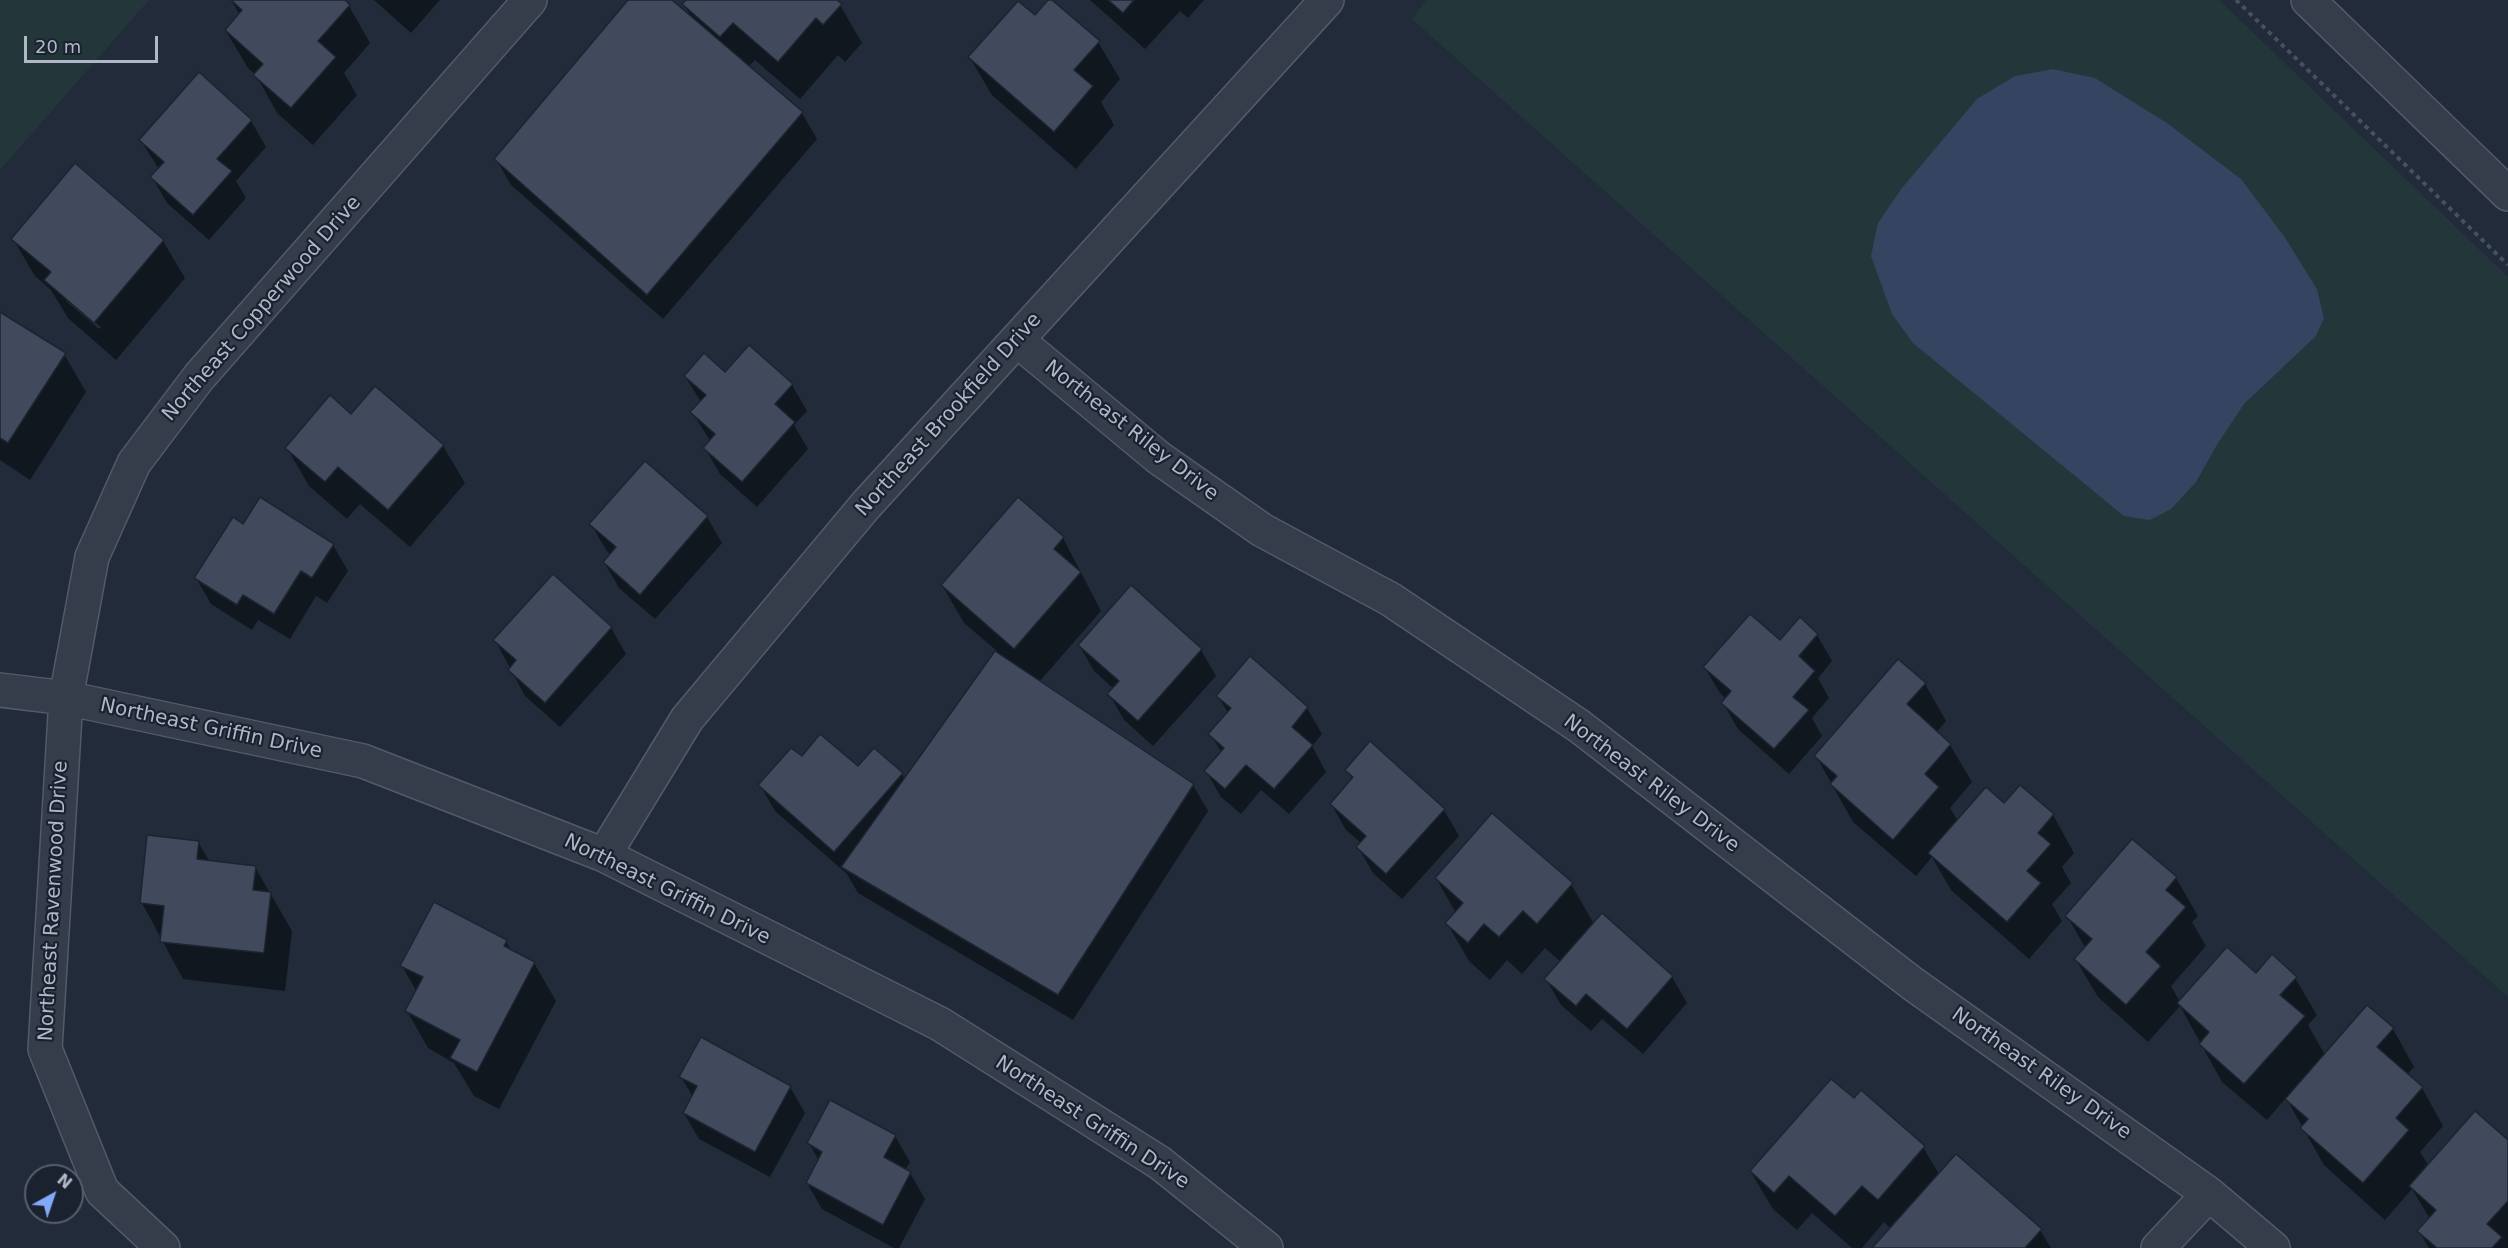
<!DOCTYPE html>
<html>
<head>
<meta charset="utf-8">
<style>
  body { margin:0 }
  #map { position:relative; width:2508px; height:1248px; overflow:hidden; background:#212b3a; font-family:"DejaVu Sans",sans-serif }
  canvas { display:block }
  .north { position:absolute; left:24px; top:1164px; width:60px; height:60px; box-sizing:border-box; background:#1a222f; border:2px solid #565e6b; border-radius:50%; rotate:40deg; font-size:16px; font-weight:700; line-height:24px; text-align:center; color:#b0b7c6 }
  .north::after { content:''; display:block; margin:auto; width:21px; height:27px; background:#83aaf8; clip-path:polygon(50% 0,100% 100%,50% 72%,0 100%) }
  .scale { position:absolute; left:24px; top:36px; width:134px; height:27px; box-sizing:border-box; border:3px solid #b0b7c6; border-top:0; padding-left:8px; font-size:18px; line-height:21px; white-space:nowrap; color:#b0b7c6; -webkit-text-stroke:4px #1a222f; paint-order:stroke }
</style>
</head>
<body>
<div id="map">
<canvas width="2508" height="1248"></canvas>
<div class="north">N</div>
<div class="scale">20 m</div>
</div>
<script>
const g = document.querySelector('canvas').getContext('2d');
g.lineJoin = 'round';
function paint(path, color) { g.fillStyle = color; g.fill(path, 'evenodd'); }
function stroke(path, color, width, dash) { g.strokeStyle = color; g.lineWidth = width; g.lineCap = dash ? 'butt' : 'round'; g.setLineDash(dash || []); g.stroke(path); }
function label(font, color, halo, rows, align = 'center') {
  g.font = font + ' "DejaVu Sans",sans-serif'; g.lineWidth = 4.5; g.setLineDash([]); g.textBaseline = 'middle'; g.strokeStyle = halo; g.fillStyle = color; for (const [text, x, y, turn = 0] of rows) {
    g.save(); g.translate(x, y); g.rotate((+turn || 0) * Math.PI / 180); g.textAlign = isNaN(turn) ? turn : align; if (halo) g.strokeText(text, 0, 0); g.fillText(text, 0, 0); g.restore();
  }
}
const green = new Path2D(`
  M 0,0 L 149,0 L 0,170 Z
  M 1426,0 L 2219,0 L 2508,277 L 2508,997 L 1412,19 ZM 2053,69 L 2095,78 L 2167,123 L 2241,179 L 2284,236 L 2317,289 L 2324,318 L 2316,336 L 2244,404 L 2218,443 L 2196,482 L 2015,76 Z`);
const water = new Path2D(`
  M 2053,69 L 2095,78 L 2167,123 L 2241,179 L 2284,236 L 2317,289 L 2324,318 L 2316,336 L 2244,404 L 2218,443 L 2196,482 L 2171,509 L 2150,520 L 2124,516 L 1913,343 L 1892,314 L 1871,256 L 1878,223 L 1902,188 L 1977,99 L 2015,76 Z`);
const shadow = new Path2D(`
  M 231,0 L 342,0 L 349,6 L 370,43 L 344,73 L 357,95 L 313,145 L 277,113 L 256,75 L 248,68 L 226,31 L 240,15 Z
  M 374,0 L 440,0 L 411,33 Z
  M 630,0 L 670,0 L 692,19 L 684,4 L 688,0 L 835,0 L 840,5 L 862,43 L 845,62 L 838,55 L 800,99 L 755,60 L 748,67 L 802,113 L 817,139 L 663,319 L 511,185 L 496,159 Z
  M 1050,0 L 1098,42 L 1120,79 L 1101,102 L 1114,125 L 1076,169 L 992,95 L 970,58 L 1035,17 Z
  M 1090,0 L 1204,0 L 1188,18 L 1180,11 L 1145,49 Z
  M 251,121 L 266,147 L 236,181 L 246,198 L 209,240 L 167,203 L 152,177 L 159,169 L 141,141 Z
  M 76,165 L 163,241 L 185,278 L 116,360 L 68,318 L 51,290 L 35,276 L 13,239 ZM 66,298 L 101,327 L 99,329 L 66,301 Z
  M 0,313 L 64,354 L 86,392 L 30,480 L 0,460 Z
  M 726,374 L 792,385 L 807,411 L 794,425 L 808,449 L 757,507 L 720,474 L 705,448 L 711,442 L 692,412 L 701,402 L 685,376 Z
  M 375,388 L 443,446 L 465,483 L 410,547 L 360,504 L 347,519 L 309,486 L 287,448 L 351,416 Z
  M 1018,499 L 1063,538 L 1101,611 L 1039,682 L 1193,785 L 1208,811 L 1073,1020 L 858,893 L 847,874 L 775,811 L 760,785 L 802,758 L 902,774 L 905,780 L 997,651 L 964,623 L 942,585 Z
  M 707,517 L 722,543 L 655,619 L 619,588 L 604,562 L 611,555 L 606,550 L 591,524 Z
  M 244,526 L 333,545 L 348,571 L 327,603 L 316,596 L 290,639 L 258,620 L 252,630 L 211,604 L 196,578 Z
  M 1800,619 L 1817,635 L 1832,661 L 1818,678 L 1829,698 L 1812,718 L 1822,736 L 1789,774 L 1738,729 L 1723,703 L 1726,699 L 1720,693 L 1705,668 L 1780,642 Z
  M 611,628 L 626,654 L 560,727 L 525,696 L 495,640 Z
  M 1079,645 L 1201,650 L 1216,676 L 1153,746 L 1124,720 L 1109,694 L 1114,689 L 1094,671 Z
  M 1925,684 L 1946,721 L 1936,733 L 1950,745 L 1972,782 L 1950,808 L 1958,821 L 2004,806 L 2053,815 L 2074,853 L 2062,867 L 2071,883 L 2052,904 L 2062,921 L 2029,959 L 1951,890 L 1932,857 L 1916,876 L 1853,822 L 1816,756 Z
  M 1218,696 L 1307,708 L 1322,734 L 1312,746 L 1326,772 L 1289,814 L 1261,790 L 1241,814 L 1221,797 L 1206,771 L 1222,753 L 1210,734 L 1228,713 Z
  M 1370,744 L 1444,810 L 1459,836 L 1402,899 L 1373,873 L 1358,847 L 1361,843 L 1346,830 L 1331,804 L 1353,780 L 1347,770 Z
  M 198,842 L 210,862 L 255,867 L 292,931 L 285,991 L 183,979 L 142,903 Z
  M 1436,878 L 1571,884 L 1594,924 L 1602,915 L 1672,977 L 1687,1003 L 1643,1054 L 1602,1019 L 1591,1031 L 1561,1005 L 1546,979 L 1561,962 L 1545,948 L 1522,974 L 1507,960 L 1490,980 L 1469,961 L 1447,923 L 1456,913 Z
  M 2176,878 L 2198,916 L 2192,922 L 2206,946 L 2171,986 L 2180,1002 L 2256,975 L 2295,978 L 2317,1015 L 2308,1025 L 2325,1055 L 2393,1029 L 2414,1067 L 2407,1075 L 2422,1088 L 2443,1126 L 2420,1152 L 2429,1166 L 2508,1142 L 2508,1248 L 2429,1248 L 2419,1231 L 2430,1219 L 2412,1189 L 2385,1220 L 2324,1165 L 2286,1098 L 2267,1120 L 2222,1082 L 2180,1006 L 2148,1042 L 2098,997 L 2076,960 L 2086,949 L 2067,916 Z
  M 506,942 L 512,951 L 534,963 L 556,1001 L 499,1109 L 474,1096 L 454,1063 L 428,1048 L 407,1011 L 417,992 L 402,966 Z
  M 681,1077 L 790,1087 L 805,1113 L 770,1177 L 699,1139 L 684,1113 L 693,1097 Z
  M 1854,1100 L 1923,1147 L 1939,1174 L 2040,1230 L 2051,1248 L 1874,1248 L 1891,1229 L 1884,1222 L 1862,1248 L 1852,1248 L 1812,1213 L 1797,1230 L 1773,1209 L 1751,1172 Z
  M 895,1136 L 910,1162 L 905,1170 L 910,1173 L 925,1199 L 899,1248 L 894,1248 L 822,1209 L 807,1183 L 819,1161 L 809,1143 Z`);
const building = new Path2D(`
  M 231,0 L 345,0 L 350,5 L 318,41 L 336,57 L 291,108 L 253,75 L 263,64 L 225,30 L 242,10 Z
  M 628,0 L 672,0 L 803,112 L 647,295 L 494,159 Z
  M 686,0 L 837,0 L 842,4 L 823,25 L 816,18 L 778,62 L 733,23 L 720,37 L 682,4 Z
  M 1048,0 L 1052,0 L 1100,41 L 1074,70 L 1093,86 L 1054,132 L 968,57 L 1018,1 L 1035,15 Z
  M 1108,0 L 1134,0 L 1123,13 Z
  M 199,72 L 252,120 L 217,159 L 232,171 L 193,215 L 150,177 L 164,162 L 139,140 Z
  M 75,163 L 164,240 L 94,323 L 44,280 L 51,272 L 11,239 Z
  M 0,312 L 66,353 L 8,443 L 0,438 Z
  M 749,345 L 793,384 L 775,404 L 795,422 L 742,482 L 703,448 L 715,434 L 690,412 L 706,395 L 684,376 L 704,353 L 725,372 Z
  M 375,386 L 444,445 L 388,510 L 338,467 L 325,482 L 285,448 L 330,395 L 351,414 Z
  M 645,461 L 708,516 L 640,595 L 603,562 L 616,547 L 589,524 Z
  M 260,497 L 334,544 L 312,578 L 301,571 L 274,614 L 243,595 L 237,605 L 194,578 L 233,517 L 243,524 Z
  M 1018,497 L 1064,537 L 1054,549 L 1081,572 L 1014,649 L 941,585 Z
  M 553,574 L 612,627 L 545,703 L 508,670 L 516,660 L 493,640 Z
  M 1131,585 L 1202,649 L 1138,721 L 1107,694 L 1119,681 L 1078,645 Z
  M 1750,614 L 1780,640 L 1800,617 L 1818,634 L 1799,656 L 1815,671 L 1793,697 L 1809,710 L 1774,749 L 1721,703 L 1731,691 L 1703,667 Z
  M 995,651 L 1194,784 L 1058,995 L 841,867 Z
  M 1250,656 L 1308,707 L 1292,727 L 1313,745 L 1274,789 L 1246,765 L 1225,789 L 1204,771 L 1224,748 L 1208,734 L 1231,708 L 1216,696 Z
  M 1898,659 L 1926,683 L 1907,704 L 1951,744 L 1925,774 L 1939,787 L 1893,840 L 1830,784 L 1837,776 L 1814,756 Z
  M 820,734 L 858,766 L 874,748 L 903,773 L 834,852 L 758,785 L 791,748 L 802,756 Z
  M 1370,741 L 1445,809 L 1386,874 L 1356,847 L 1366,836 L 1330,804 L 1353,777 L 1345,770 Z
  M 2020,785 L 2054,814 L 2038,833 L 2051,844 L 2027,871 L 2041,883 L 2007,922 L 1928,853 L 1986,787 L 2004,803 Z
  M 1492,813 L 1573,883 L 1537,924 L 1523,911 L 1499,937 L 1484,924 L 1468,943 L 1445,923 L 1463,903 L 1435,878 Z
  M 147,835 L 199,841 L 197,859 L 256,866 L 253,890 L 271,892 L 264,953 L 160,942 L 164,906 L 140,903 Z
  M 2132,839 L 2177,877 L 2166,890 L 2186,907 L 2146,952 L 2161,966 L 2126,1005 L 2074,959 L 2092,939 L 2065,916 Z
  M 434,902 L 507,940 L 504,946 L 535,962 L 477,1072 L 450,1058 L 460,1040 L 405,1011 L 423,977 L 400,966 Z
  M 1602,913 L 1673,976 L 1627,1029 L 1586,994 L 1576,1006 L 1544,979 Z
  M 2227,947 L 2256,973 L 2272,954 L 2297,977 L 2280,995 L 2305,1016 L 2244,1084 L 2199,1044 L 2209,1032 L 2177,1003 Z
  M 2367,1005 L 2394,1028 L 2377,1047 L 2423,1087 L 2396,1118 L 2409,1130 L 2363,1183 L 2300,1128 L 2308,1119 L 2285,1099 Z
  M 701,1037 L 791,1086 L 755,1152 L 683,1113 L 697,1086 L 679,1077 Z
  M 1831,1079 L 1854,1098 L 1861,1090 L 1925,1146 L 1878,1200 L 1862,1186 L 1835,1216 L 1789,1176 L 1774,1193 L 1750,1171 Z
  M 830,1100 L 896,1135 L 884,1157 L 911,1172 L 883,1225 L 806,1183 L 822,1152 L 807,1143 Z
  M 2475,1111 L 2508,1140 L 2508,1201 L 2487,1224 L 2502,1237 L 2492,1248 L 2437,1248 L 2417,1231 L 2436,1210 L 2409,1186 Z
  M 1956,1154 L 2042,1229 L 2025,1248 L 1872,1248 Z`);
const path = new Path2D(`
  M 2236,0 L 2508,265`);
const minor = new Path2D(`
  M 2308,0 L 2508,194
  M 1017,340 L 1159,458 L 1262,530 L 1390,599 L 1579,726 L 1913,984 L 2209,1194 L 2273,1248
  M 0,690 L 66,698 L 363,761 L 604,855 L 940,1024 L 1160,1163 L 1266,1248
  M 604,855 L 687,719 L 866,505 L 1327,0
  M 163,1248 L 102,1191 L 45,1049 L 66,698 L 92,557 L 134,463 L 199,377 L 530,0
  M 2158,1248 L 2209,1194`);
const streetNames = [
  ["Northeast Copperwood Drive",262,309,-49],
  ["Northeast Brookfield Drive",949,415,-48],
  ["Northeast Riley Drive",1131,431,38],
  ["Northeast Griffin Drive",211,729,12],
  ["Northeast Riley Drive",1651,784,37],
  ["Northeast Griffin Drive",667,890,26],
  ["Northeast Ravenwood Drive",54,901,-87],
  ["Northeast Riley Drive",2041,1074,35],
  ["Northeast Griffin Drive",1092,1123,33]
];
paint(green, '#23373b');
paint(water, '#354561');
paint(shadow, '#0007');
paint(building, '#404a5c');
stroke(building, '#1c2431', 1.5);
stroke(minor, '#535a68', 36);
stroke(path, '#415458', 4, [4.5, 4.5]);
stroke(minor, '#353d4a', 33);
label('20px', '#b0b7c6', '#1a222f', streetNames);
</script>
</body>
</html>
